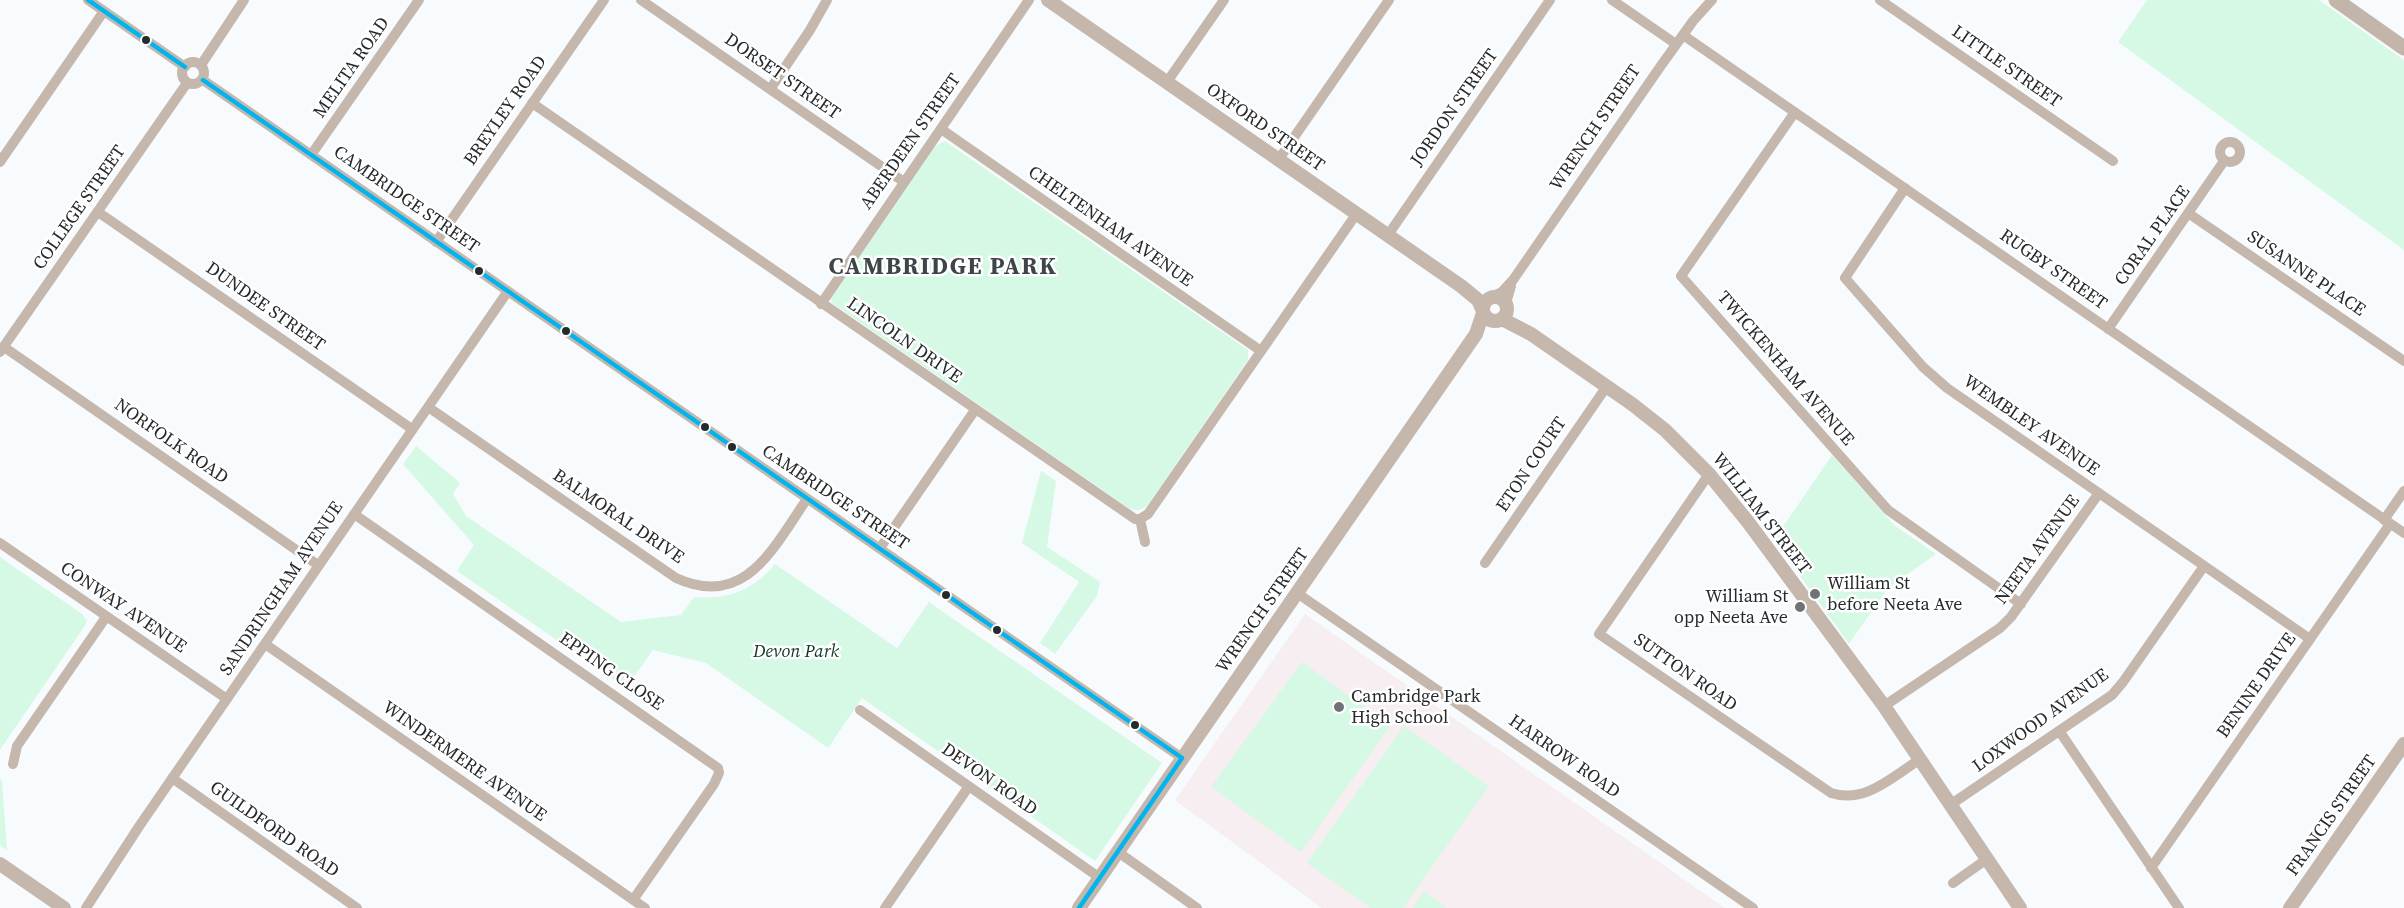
<!DOCTYPE html>
<html>
<head>
<meta charset="utf-8">
<style>
  body { margin:0 }
  canvas { display:block; background:#f8fbfd }
</style>
</head>
<body>
<canvas width="2404" height="908"></canvas>
<script>
const g = document.querySelector('canvas').getContext('2d');
g.lineJoin = 'round';
function paint(path, color) { g.fillStyle = color; g.fill(path, 'evenodd'); }
function stroke(path, color, width, dash) { g.strokeStyle = color; g.lineWidth = width; g.lineCap = dash ? 'butt' : 'round'; g.setLineDash(dash || []); g.stroke(path); }
function label(font, color, halo, rows, align = 'center') {
  g.font = font + ' "Source Serif 4",serif'; g.lineWidth = 5; g.setLineDash([]); g.textBaseline = 'middle'; g.strokeStyle = halo; g.fillStyle = color; for (const [text, x, y, turn = 0] of rows) {
    g.save(); g.translate(x, y); g.rotate((+turn || 0) * Math.PI / 180); g.textAlign = isNaN(turn) ? turn : align; if (halo) g.strokeText(text, 0, 0); g.fillText(text, 0, 0); g.restore();
  }
}
const education = new Path2D(`
  M 1305,614 L 1725,908 L 1322,908 L 1175,800 Z`);
const green = new Path2D(`
  M 2147,0 L 2319,0 L 2404,60 L 2404,250 L 2118,42 Z
  M 945,141 L 1248,350 L 1248,360 L 1147,506 C 1140,511 1134,511 1127,507 L 832,303 L 831,298 L 935,146 Z
  M 416,446 L 460,483 L 453,494 L 466,516 L 621,622 L 681,615 L 694,597 C 727,600 754,590 775,564 L 897,648 L 929,602 L 1162,763 L 1095,861 L 862,698 L 828,748 L 706,663 L 653,650 L 626,688 L 457,571 L 474,545 L 403,464 Z
  M 1832,455 L 1894,525 L 1936,554 L 1887,589 L 1849,644 L 1774,540 Z
  M 1041,471 L 1056,481 L 1047,547 L 1100,582 L 1097,596 L 1055,654 L 1040,643 L 1079,582 L 1022,543 Z
  M 0,557 L 82,614 L 87,621 L 84,627 L 0,750 Z
  M 1302,662 L 1390,726 L 1301,852 L 1211,787 Z
  M 1404,726 L 1489,786 L 1403,908 L 1371,908 L 1307,863 Z
  M 0,779 L 2,781 L 7,850 L 0,845 Z
  M 1424,891 L 1447,908 L 1412,908 Z`);
const minor = new Path2D(`
  M 88,0 L 185,67
  M 641,0 L 904,182
  M 1612,0 L 1676,44
  M 1880,0 L 2113,161
  M 1683,35 L 2404,533
  M182 73a11 11 0 1 1 22 0a11 11 0 1 1-22 0Z
  M 201,65 L 244,0
  M 203,80 L 1182,758
  M 1167,82 L 1224,0
  M 771,88 L 810,30 L 827,0
  M 532,103 L 1135,519 L 1140,519 L 1148,514 L 1357,213
  M 1795,112 L 1681,276 L 1888,510 L 2021,604
  M 941,129 L 1261,351
  M2220 152a10 10 0 1 1 20 0a10 10 0 1 1-20 0Z
  M 311,155 L 419,0
  M 1279,159 L 1389,0
  M 0,162 L 104,11
  M 1905,188 L 1845,278 L 1923,367 L 1947,388 L 2310,639
  M 98,212 L 412,429
  M 2188,213 L 2404,361
  M 1388,235 L 1550,0
  M 436,242 L 604,0
  M 1493,296 L 1502,292 L 1513,280 L 1660,67 L 1693,21 L 1712,0
  M 1506,303 L 1511,286
  M 821,304 L 1029,0
  M 2108,329 L 2224,161
  M 4,347 L 318,565
  M 0,352 L 187,83
  M 428,407 L 676,578 C 746,610 774,546 807,499
  M 1709,474 L 1599,634 L 1831,793 C 1865,804 1892,777 1919,760
  M 354,514 L 718,768 L 719,773 L 714,784 L 633,900
  M 1140,519 L 1145,542
  M 2384,520 L 2404,491
  M 0,543 L 227,699
  M 880,548 L 975,410
  M 1485,563 L 1607,386
  M 1297,593 L 1753,908
  M 265,644 L 645,908
  M 1884,706 L 2000,628 L 2011,617 L 2099,493
  M 860,710 L 1100,878
  M 2060,732 L 2179,908
  M 13,764 L 17,746 L 106,617
  M 172,778 L 357,908
  M 1950,805 L 2112,695 L 2123,682 L 2204,566
  M 1118,852 L 1197,908
  M 2151,868 L 2390,524
  M 1953,883 L 1987,859
  M 86,908 L 140,825 L 508,291
  M 885,908 L 969,786`);
const tertiary = new Path2D(`
  M 1048,0 L 1461,286 L 1478,300 L 1482,309
  M1483 309a12 12 0 1 1 24 0a12 12 0 1 1-24 0Z
  M 1502,319 L 1531,334 L 1632,404 L 1665,430 L 1709,474 L 1748,522 L 1884,706 L 2020,908
  M 0,864 L 64,908
  M 1079,908 L 1476,334 L 1483,313
  M 2290,908 L 2404,744`);
const secondary = new Path2D(`
  M 2336,0 L 2404,48`);
const bus1 = new Path2D(`
  M 88,0 L 185,67
  M 203,80 L 1182,758 L 1079,908`);
const markers = [
  [146,40,5,"#272a2d"],
  [479,271,5,"#272a2d"],
  [566,331,5,"#272a2d"],
  [705,427,5,"#272a2d"],
  [732,447,5,"#272a2d"],
  [1815,594,6,"#707376"],
  [946,595,5,"#272a2d"],
  [1800,607,6,"#707376"],
  [997,630,5,"#272a2d"],
  [1339,707,6,"#707376"],
  [1135,725,5,"#272a2d"]
];
const streetNames = [
  ["LITTLE STREET",2006,67,35],
  ["MELITA ROAD",352,68,-55],
  ["DORSET STREET",782,77,35],
  ["JORDON STREET",1455,108,-55],
  ["BREYLEY ROAD",506,111,-55],
  ["OXFORD STREET",1265,128,35],
  ["WRENCH STREET",1596,128,-56],
  ["ABERDEEN STREET",911,142,-55],
  ["CAMBRIDGE STREET",406,200,35],
  ["COLLEGE STREET",80,208,-55],
  ["CHELTENHAM AVENUE",1110,227,35],
  ["CORAL PLACE",2153,236,-55],
  ["RUGBY STREET",2053,270,35],
  ["SUSANNE PLACE",2306,274,34],
  ["DUNDEE STREET",265,307,35],
  ["LINCOLN DRIVE",904,341,35],
  ["TWICKENHAM AVENUE",1785,369,49],
  ["WEMBLEY AVENUE",2031,426,35],
  ["NORFOLK ROAD",171,442,35],
  ["ETON COURT",1532,465,-56],
  ["CAMBRIDGE STREET",835,498,34],
  ["WILLIAM STREET",1761,514,52],
  ["BALMORAL DRIVE",618,517,34],
  ["NEETA AVENUE",2038,550,-54],
  ["SANDRINGHAM AVENUE",282,589,-56],
  ["CONWAY AVENUE",123,608,34],
  ["WRENCH STREET",1263,611,-55],
  ["EPPING CLOSE",611,672,35],
  ["SUTTON ROAD",1685,673,35],
  ["BENINE DRIVE",2257,686,-55],
  ["LOXWOOD AVENUE",2041,721,-36],
  ["HARROW ROAD",1564,757,35],
  ["WINDERMERE AVENUE",464,762,35],
  ["DEVON ROAD",989,780,35],
  ["FRANCIS STREET",2332,816,-55],
  ["GUILDFORD ROAD",274,830,35]
];
const poiNames = [
  ["William St",1827,584],
  ["before Neeta Ave",1827,605],
  ["William St",1788,597,"right"],
  ["opp Neeta Ave",1788,618,"right"],
  ["Cambridge Park",1351,697],
  ["High School",1351,718]
];
const parkNames = [
  ["Devon Park",796,652]
];
const districtNames = [
  ["CAMBRIDGE PARK",943,268]
];
paint(education, '#f6eef1');
paint(green, '#d5f9e5');
stroke(minor, '#c5b7ac', 10);
stroke(tertiary, '#c5b7ac', 14);
stroke(secondary, '#c3b5a9', 15);
stroke(bus1, '#00b5ef', 4.5);
for (const [x, y, r, color] of markers) { const dot = new Path2D(); dot.arc(x, y, r, 0, 2 * Math.PI); g.fillStyle = color; g.fill(dot); stroke(dot, '#fff', 2); }
label('18px', '#272a2d', '#fff', streetNames);
label('18px', '#272a2d', '#fff', poiNames, 'left');
label('italic 18px', '#0f3723', '#fff', parkNames);
g.letterSpacing = '1.5px';
label('bold 24px', '#3d444a', '#fff', districtNames);
g.letterSpacing = '0px';
</script>
</body>
</html>
